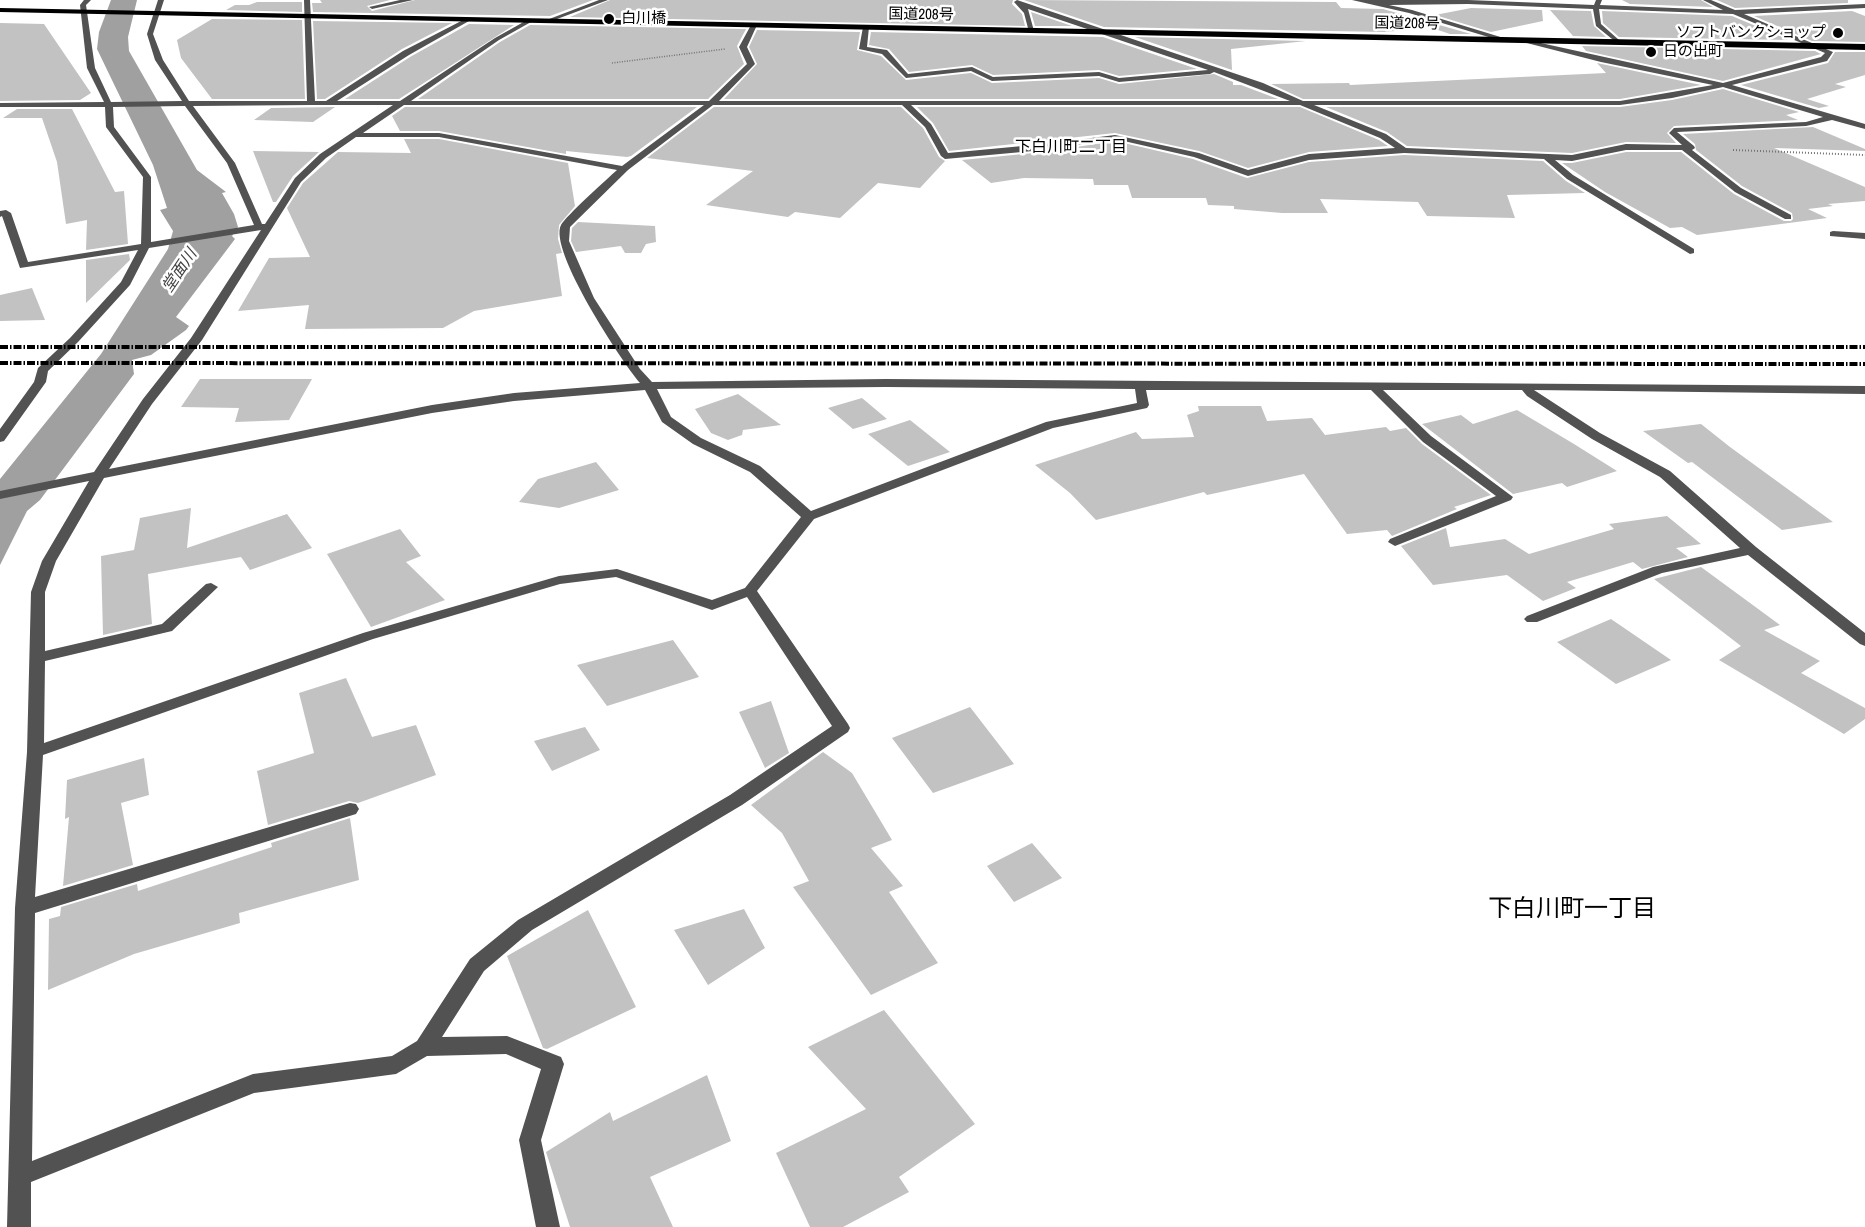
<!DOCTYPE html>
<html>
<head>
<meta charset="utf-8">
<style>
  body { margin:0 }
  canvas { display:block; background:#fff }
</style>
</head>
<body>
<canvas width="1865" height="1227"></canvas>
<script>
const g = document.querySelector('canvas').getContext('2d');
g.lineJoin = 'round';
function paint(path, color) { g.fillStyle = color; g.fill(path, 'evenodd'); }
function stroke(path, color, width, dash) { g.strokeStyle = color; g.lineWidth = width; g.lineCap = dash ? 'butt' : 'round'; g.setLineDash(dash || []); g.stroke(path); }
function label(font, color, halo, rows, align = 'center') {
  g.font = font + ' "Archivo Narrow","Noto Sans JP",sans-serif'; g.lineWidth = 5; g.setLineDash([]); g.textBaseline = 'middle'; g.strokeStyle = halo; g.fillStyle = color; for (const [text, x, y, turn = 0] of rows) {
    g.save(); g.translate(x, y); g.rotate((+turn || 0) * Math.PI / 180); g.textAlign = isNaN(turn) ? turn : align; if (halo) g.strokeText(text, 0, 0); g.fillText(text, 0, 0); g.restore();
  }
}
const water = new Path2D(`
  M 111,0 L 137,0 L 128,37 L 129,51 L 197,170 L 226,192 L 222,193 L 234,214 L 238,227 L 232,236 L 235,239 L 176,317 L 189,326 L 186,330 L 151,355 L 132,360 L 134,374 L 40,500 L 27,511 L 0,565 L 0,479 L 101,354 L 168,249 L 173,231 L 160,210 L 167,208 L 153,165 L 97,49 L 99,32 Z`);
const building = new Path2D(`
  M 320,0 L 390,0 L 367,6 L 372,11 L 415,0 L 593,0 L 550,16 L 313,12 L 312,3 L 322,3 Z
  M 610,0 L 1013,0 L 1012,4 L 1022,14 L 1025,26 L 570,17 Z
  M 1024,0 L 1336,2 L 1341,8 L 1383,9 L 1471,34 L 1450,34 L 1426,26 L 1426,28 L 1385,32 L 1104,27 Z
  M 1622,0 L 1701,0 L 1713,7 L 1630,4 Z
  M 1717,0 L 1848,0 L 1848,3 L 1735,8 Z
  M 257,2 L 302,2 L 302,12 L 226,10 L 235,5 L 249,5 Z
  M 1471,8 L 1542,10 L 1543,21 L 1491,32 L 1435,15 Z
  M 1550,10 L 1591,11 L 1594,26 L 1606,37 L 1573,36 Z
  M 1602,11 L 1732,16 L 1789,40 L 1619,37 L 1603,23 Z
  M 1852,11 L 1865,16 L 1865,42 L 1812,41 L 1754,16 Z
  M 1031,12 L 1072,26 L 1035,26 Z
  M 212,19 L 302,20 L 305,99 L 212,99 L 181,58 L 177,40 Z
  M 313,21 L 452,23 L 402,49 L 325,99 L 317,99 Z
  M 0,23 L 44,24 L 91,93 L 80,100 L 0,101 Z
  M 469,24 L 514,25 L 399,99 L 345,99 L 410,57 Z
  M 530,25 L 746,29 L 737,46 L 744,64 L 708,99 L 418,99 L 500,42 Z
  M 757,30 L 860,32 L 857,50 L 881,56 L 906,80 L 971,73 L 992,83 L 1099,78 L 1119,84 L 1214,74 L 1233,82 L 1233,85 L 1241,85 L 1278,99 L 724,99 L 757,64 L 749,47 Z
  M 871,32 L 1103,37 L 1197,69 L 1119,76 L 1099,70 L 993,75 L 972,65 L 909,72 L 889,49 L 869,45 Z
  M 1135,37 L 1306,41 L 1231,49 L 1232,70 Z
  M 1582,46 L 1815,51 L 1821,54 L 1723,81 L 1586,51 Z
  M 1835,52 L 1865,52 L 1865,75 L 1835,84 L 1846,87 L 1807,99 L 1829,106 L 1819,108 L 1741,85 L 1828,63 Z
  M 1597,63 L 1701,85 L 1620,99 L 1303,99 L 1271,84 L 1349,83 L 1350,85 L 1606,73 Z
  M 1723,89 L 1799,112 L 1786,115 L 1798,120 L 1674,126 L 1667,133 L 1676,143 L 1626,142 L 1572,153 L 1407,146 L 1387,132 L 1326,107 L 1620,107 L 1672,100 Z
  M 335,107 L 313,122 L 254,120 L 271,108 Z
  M 405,107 L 697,107 L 631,156 L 627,157 L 566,151 L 566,154 L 439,131 L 400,131 L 392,116 Z
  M 714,107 L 901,107 L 923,128 L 939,157 L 945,161 L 920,188 L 878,183 L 840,218 L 795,212 L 788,217 L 706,205 L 753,171 L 647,158 Z
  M 917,107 L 1300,107 L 1379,140 L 1388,146 L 1309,152 L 1248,168 L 1199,151 L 1115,133 L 949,151 L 933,123 Z
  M 17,109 L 72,109 L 115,192 L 124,191 L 128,244 L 86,250 L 87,220 L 66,224 L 57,162 L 42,118 L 3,118 Z
  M 1813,127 L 1865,149 L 1865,151 L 1774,148 L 1865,187 L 1865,201 L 1828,204 L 1833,206 L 1808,209 L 1827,218 L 1697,235 L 1682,227 L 1670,228 L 1605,192 L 1562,163 L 1572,163 L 1626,152 L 1681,152 L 1734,194 L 1784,221 L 1791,221 L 1793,219 L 1792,213 L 1742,186 L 1696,150 L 1695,144 L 1683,134 Z
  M 404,139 L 439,139 L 568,163 L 575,206 L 559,225 L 558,239 L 562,253 L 556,254 L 562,296 L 474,311 L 443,328 L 305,329 L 309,305 L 238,311 L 269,258 L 310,257 L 287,208 L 303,183 L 338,152 L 411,153 Z
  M 1115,141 L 1193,159 L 1247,178 L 1309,162 L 1404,155 L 1543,161 L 1566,181 L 1585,193 L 1507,195 L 1515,218 L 1427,216 L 1418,202 L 1320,199 L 1328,213 L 1282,213 L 1234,209 L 1234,206 L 1208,205 L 1206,198 L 1132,198 L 1128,185 L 1094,185 L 1093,179 L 1024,178 L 991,183 L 962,160 L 1044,152 Z
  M 253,151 L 319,152 L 293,176 L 276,202 L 273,202 Z
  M 578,222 L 655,226 L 656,242 L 646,244 L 641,253 L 625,253 L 621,246 L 576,252 L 571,241 L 572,228 Z
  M 129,254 L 130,260 L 86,303 L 86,260 Z
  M 32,288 L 45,320 L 0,321 L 0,295 Z
  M 200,379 L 312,379 L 289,420 L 235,422 L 239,408 L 181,407 Z
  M 738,394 L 781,425 L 743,430 L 742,435 L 728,440 L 711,433 L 695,409 Z
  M 862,398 L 887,419 L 853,429 L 828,408 Z
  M 1198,406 L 1261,406 L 1267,421 L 1312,418 L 1325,435 L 1386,427 L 1390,431 L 1406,428 L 1422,444 L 1491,495 L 1454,507 L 1457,509 L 1392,536 L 1387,530 L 1347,534 L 1304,474 L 1207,495 L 1204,492 L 1096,520 L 1070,493 L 1035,465 L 1136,432 L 1142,439 L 1194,437 L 1187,415 L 1199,411 Z
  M 1517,410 L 1574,444 L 1617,471 L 1567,487 L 1562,483 L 1513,494 L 1422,424 L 1461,415 L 1473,424 Z
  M 910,420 L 950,452 L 908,466 L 868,434 Z
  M 1701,424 L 1730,447 L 1833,522 L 1782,530 L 1692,462 L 1688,463 L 1643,431 Z
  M 596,462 L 619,490 L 559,508 L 519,502 L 538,479 Z
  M 191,508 L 187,548 L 287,514 L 312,548 L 250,570 L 241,557 L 148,574 L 152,624 L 103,635 L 101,556 L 134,550 L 140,518 Z
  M 1667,516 L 1701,544 L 1676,548 L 1688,557 L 1642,569 L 1633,562 L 1567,582 L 1576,588 L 1543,601 L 1507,575 L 1433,585 L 1401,546 L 1446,528 L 1450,547 L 1505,539 L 1529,554 L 1614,529 L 1609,524 Z
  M 400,529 L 421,556 L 406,562 L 445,600 L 371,627 L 327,554 Z
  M 1701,567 L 1780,625 L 1764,630 L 1820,661 L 1801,673 L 1865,708 L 1865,719 L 1844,734 L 1719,660 L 1741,646 L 1654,579 Z
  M 1611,619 L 1671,660 L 1616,684 L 1557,642 Z
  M 673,640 L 699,677 L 607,706 L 577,665 Z
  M 346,678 L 372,737 L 416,725 L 436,775 L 358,803 L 349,801 L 268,825 L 257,771 L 314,753 L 299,693 Z
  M 771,701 L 789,753 L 765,768 L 739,712 Z
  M 970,707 L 1014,764 L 933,793 L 892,738 Z
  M 585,727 L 600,750 L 552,771 L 534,741 Z
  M 823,752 L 852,773 L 892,840 L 871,848 L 903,886 L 889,892 L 938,963 L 871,995 L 793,887 L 809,881 L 782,833 L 751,805 Z
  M 144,758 L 149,795 L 121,803 L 133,865 L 63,886 L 69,817 L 65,819 L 67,780 Z
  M 350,818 L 359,880 L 239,913 L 240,923 L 134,954 L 48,990 L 49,919 L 60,916 L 61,907 L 137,884 L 138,891 L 272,847 L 271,843 Z
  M 1032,843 L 1062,878 L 1014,902 L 987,866 Z
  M 744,909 L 765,948 L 708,985 L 674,930 Z
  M 588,910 L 636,1007 L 547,1049 L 543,1048 L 507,956 Z
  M 884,1010 L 975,1124 L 899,1177 L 909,1192 L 843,1227 L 810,1227 L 776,1153 L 866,1109 L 808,1047 Z
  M 707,1075 L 731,1141 L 650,1177 L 673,1227 L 570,1227 L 546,1152 L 610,1112 L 613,1121 Z`);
const pathFar1 = new Path2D(`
  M 612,63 L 725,49`);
const path = new Path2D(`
  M 1733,150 L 1865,155`);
const minor = new Path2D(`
  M 84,0 L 91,0 L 86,5 L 95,68 L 111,102 L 182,101 L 155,60 L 147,34 L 158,0 L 164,0 L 153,34 L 163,60 L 189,101 L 307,101 L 304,0 L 310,0 L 315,101 L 326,101 L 403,51 L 467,18 L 469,21 L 409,55 L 337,101 L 400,101 L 495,38 L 529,19 L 531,22 L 499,40 L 411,101 L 709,101 L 747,64 L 739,47 L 751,25 L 754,23 L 757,25 L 747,47 L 755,64 L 719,101 L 1290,101 L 1214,72 L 1210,74 L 1119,82 L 1099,76 L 992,81 L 971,71 L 906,78 L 882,54 L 859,49 L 863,27 L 866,25 L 869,27 L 867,47 L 887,50 L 908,74 L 972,67 L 993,77 L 1099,72 L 1119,78 L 1208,70 L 1028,9 L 1034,31 L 1029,32 L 1024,13 L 1014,2 L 1017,0 L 1263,83 L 1303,101 L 1620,101 L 1713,85 L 1601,62 L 1515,40 L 1518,38 L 1723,83 L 1821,57 L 1825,53 L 1733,14 L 1599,9 L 1601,24 L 1619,40 L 1617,43 L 1596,26 L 1593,9 L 1468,4 L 1389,5 L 1412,10 L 1507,39 L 1505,42 L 1409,13 L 1352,0 L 1468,0 L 1594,5 L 1596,0 L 1602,0 L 1600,5 L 1723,10 L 1703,0 L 1711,0 L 1735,10 L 1865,4 L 1865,8 L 1744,14 L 1833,52 L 1827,61 L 1732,85 L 1865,124 L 1865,129 L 1832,120 L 1806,126 L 1677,132 L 1694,146 L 1695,148 L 1692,150 L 1741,188 L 1791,215 L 1791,219 L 1785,219 L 1735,192 L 1682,150 L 1626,150 L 1572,161 L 1555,160 L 1573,175 L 1694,249 L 1694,253 L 1690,254 L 1567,179 L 1544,159 L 1404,153 L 1309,160 L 1248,176 L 1194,157 L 1115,139 L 1044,150 L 945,159 L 941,156 L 925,127 L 902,105 L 713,105 L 628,170 L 570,227 L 569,241 L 594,298 L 640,369 L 652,382 L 886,379 L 1865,386 L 1865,394 L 1534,390 L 1600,433 L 1670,471 L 1756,547 L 1865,633 L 1865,646 L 1860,644 L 1748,555 L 1662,573 L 1537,622 L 1527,622 L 1524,619 L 1527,616 L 1653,567 L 1740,548 L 1660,477 L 1592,439 L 1527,396 L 1522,390 L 1383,390 L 1431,436 L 1513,497 L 1511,500 L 1395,546 L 1388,542 L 1390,539 L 1496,496 L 1423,442 L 1371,390 L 1146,390 L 1149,405 L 1147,408 L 1053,428 L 814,519 L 757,591 L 848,724 L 850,728 L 848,732 L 742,805 L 532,930 L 484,971 L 442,1037 L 507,1036 L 561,1057 L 564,1064 L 541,1140 L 560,1227 L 536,1227 L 519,1140 L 541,1069 L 506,1054 L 427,1056 L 396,1074 L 254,1093 L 31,1182 L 31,1227 L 7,1227 L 15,908 L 27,752 L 31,592 L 42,561 L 89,481 L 0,499 L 0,491 L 94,472 L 143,399 L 191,338 L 261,230 L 149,248 L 130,285 L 78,342 L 48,371 L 46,382 L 4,441 L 0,442 L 0,429 L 34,382 L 38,368 L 70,338 L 121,282 L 138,250 L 20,268 L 2,216 L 0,217 L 0,211 L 6,210 L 11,213 L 28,262 L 141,244 L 143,177 L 106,127 L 105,107 L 0,107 L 0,103 L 104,102 L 87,68 L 80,5 ZM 1723,87 L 1823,117 L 1806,122 L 1674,128 L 1669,133 L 1682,145 L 1626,144 L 1572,155 L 1406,148 L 1386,134 L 1314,105 L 1620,105 L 1672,98 ZM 311,105 L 393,105 L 320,154 L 295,178 L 265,224 L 262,224 L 235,163 L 193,106 ZM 404,105 L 704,105 L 622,166 L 439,133 L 363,133 ZM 911,105 L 1300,105 L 1380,138 L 1395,148 L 1309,154 L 1248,170 L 1199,153 L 1115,135 L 1044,144 L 948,153 L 931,124 ZM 185,106 L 227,163 L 254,225 L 151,242 L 151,177 L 114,127 L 113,107 ZM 356,137 L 439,137 L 617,170 C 607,179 566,216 561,225 C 548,250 622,362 640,383 L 514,393 L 432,405 L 109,469 L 152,404 L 202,340 L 301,182 L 326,158 ZM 886,387 L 1135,389 L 1137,403 L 1046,422 L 811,511 L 760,466 L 701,438 L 671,417 L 657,389 ZM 645,390 L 662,422 L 693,444 L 750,472 L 801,517 L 745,588 L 712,600 L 617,569 L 559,576 L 363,633 L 44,743 L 45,661 L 172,631 L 218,587 L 211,583 L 206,584 L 162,624 L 45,651 L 45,592 L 56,561 L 104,478 L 432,413 L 514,401 ZM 616,577 L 712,610 L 747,597 L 832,726 L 730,795 L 518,920 L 470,959 L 417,1041 L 392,1056 L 253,1074 L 32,1161 L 35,913 L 356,814 L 359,809 L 356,804 L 350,803 L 35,897 L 43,755 L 373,639 L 560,584 Z
  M 400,0 L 413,0 L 372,9 L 369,7 Z
  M 599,0 L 608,0 L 549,22 L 544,21 Z
  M 1833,231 L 1865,233 L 1865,239 L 1830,236 L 1830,232 Z`);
const highway = new Path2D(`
  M 0,8 L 1865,44 L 1865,50 L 0,12 Z`);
const rail = new Path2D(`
  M 0,347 L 1865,347
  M 0,363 L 1865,364`);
const markers = [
  [609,19,6,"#000"],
  [1838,33,6,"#000"],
  [1651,52,6,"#000"]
];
const farStreetnames = [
  ["国道208号",921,15,1],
  ["国道208号",1407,24,1]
];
const farPoinames = [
  ["白川橋",621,19],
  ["ソフトバンクショップ",1826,33,"right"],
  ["日の出町",1663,52]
];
const farNeighbourhoodnames = [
  ["下白川町二丁目",1071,148]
];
const farWaternames = [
  ["堂面川",180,271,-56]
];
const nearNeighbourhoodnames = [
  ["下白川町一丁目",1572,910]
];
paint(water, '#a0a0a0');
paint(building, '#c2c2c2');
stroke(pathFar1, '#747474', 1.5, [1, 1.5]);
stroke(path, '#747474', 2, [1, 2]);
paint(minor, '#525252');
paint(highway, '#000');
stroke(rail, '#000', 4, [8, 2, 1.5, 2]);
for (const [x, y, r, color] of markers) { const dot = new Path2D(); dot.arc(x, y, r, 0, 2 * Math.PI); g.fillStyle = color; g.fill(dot); stroke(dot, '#fff', 2); }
label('15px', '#000', '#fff', farStreetnames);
label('15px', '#000', '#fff', farPoinames, 'left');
label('16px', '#000', '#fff', farNeighbourhoodnames);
label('italic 16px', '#414141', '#fff', farWaternames);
label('24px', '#000', '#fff', nearNeighbourhoodnames);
</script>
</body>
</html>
